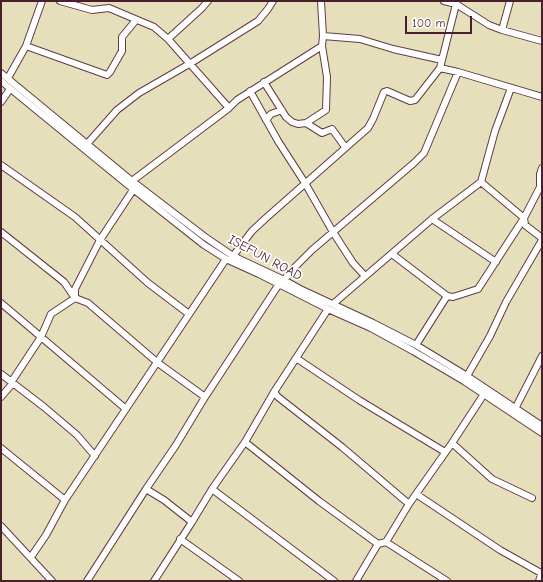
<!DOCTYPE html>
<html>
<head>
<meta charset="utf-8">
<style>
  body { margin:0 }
  #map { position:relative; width:543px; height:582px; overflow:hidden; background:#e6dfbb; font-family:"Comic Neue",sans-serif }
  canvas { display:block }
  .frame { position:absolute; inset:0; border:2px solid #4a1f2b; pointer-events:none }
  .scale { position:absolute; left:405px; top:16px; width:67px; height:18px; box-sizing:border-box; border:2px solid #4a1f2b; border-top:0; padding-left:5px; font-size:12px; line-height:14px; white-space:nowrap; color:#4a1f2b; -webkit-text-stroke:3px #fff; paint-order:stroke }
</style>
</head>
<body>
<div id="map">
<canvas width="543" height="582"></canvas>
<div class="frame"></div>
<div class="scale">100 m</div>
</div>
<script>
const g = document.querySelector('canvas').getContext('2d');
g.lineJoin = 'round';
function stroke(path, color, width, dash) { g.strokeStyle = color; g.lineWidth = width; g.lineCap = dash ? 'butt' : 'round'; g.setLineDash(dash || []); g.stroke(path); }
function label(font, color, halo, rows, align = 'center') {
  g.font = font + ' "Comic Neue",sans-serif'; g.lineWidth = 3.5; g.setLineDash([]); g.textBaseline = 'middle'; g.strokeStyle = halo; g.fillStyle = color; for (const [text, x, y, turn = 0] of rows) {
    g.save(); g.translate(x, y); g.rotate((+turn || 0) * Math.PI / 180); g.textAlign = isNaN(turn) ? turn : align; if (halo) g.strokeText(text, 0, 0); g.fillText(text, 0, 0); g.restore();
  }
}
const minor = new Path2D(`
  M 60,1 L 92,10 L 109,8 L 154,27 L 168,39 L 229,108
  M 457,1 L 456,4 L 489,25 L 502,30 L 542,41
  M 502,30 L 510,1
  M 323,36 L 360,39 L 393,49 L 442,60
  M 168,39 L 202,8 L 208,1
  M 26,46 L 107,75 L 110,72 L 122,51 L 122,37 L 136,20
  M 440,68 L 458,72 L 542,97
  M 1,73 L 132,181 L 205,237 L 233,256 L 284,280 L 302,290 L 373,323 L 416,345 L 467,376 L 542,426
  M 8,78 L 26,46 L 42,1
  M 1,81 L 128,185 L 204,245 L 226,259 L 259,274 L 328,309 L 371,328 L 413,351 L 464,381 L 542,433
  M 264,82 L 286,117 L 292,122 L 298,124 L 306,123 L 326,110 L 327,77 L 322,46 L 323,36 L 321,1
  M 250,91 L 278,141 L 305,183 L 333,232 L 353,263 L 365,276
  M 1,102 L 10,89
  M 266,120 L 271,114 L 282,110
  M 306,123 L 322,133 L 332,129 L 345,147
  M 87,144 L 117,110 L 139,93 L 191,63 L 258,21 L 268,9 L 273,1
  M 1,165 L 75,217 L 148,283 L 189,314
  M 132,181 L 229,108 L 237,100 L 322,46
  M 481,182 L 524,218 L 525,225 L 542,238
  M 432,219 L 496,262
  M 1,232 L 64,282 L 75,298 L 88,303 L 158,363 L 205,397
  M 392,254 L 447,296 L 453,297 L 478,289 L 524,218 L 540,187 L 540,174 L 542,168
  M 233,256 L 252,231 L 266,218 L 368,128 L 373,119 L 384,92 L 387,91 L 410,101 L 415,100 L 440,68 L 456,4 L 444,1
  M 284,280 L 295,267 L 312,250 L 414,163 L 424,153 L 458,72
  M 1,303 L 126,409
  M 333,304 L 432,219 L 481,182 L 495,131 L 511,88
  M 416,345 L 447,296
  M 296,358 L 359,400 L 445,452
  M 1,374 L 44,407 L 77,435 L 95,456
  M 467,376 L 490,336 L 506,302 L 542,240
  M 274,392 L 278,397 L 342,447 L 409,504
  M 1,397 L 12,384 L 12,381 L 41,337 L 51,314 L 75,298 L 75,289 L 100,240 L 135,187
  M 516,407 L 542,356
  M 245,442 L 319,501 L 378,544
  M 452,443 L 492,479 L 532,498
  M 1,448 L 65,500
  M 146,489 L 164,500 L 192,522
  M 212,489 L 334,581
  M 416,494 L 500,550 L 541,573
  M 1,526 L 52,581
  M 180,539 L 239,581
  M 386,542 L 447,581
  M 31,557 L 46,535 L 65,500 L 226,259
  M 87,581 L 146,489 L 176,445 L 205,397 L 279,284
  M 154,581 L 192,522 L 212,489 L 245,442 L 274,392 L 328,309
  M 356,581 L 378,544 L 386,542 L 409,504 L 452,443 L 484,394
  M 539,581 L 542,572`);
const streetNames = [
  ["ISEFUN ROAD",265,258,28]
];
stroke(minor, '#613c41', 8);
stroke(minor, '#fff', 6);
label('13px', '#4a1f2b', '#fff', streetNames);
</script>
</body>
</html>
